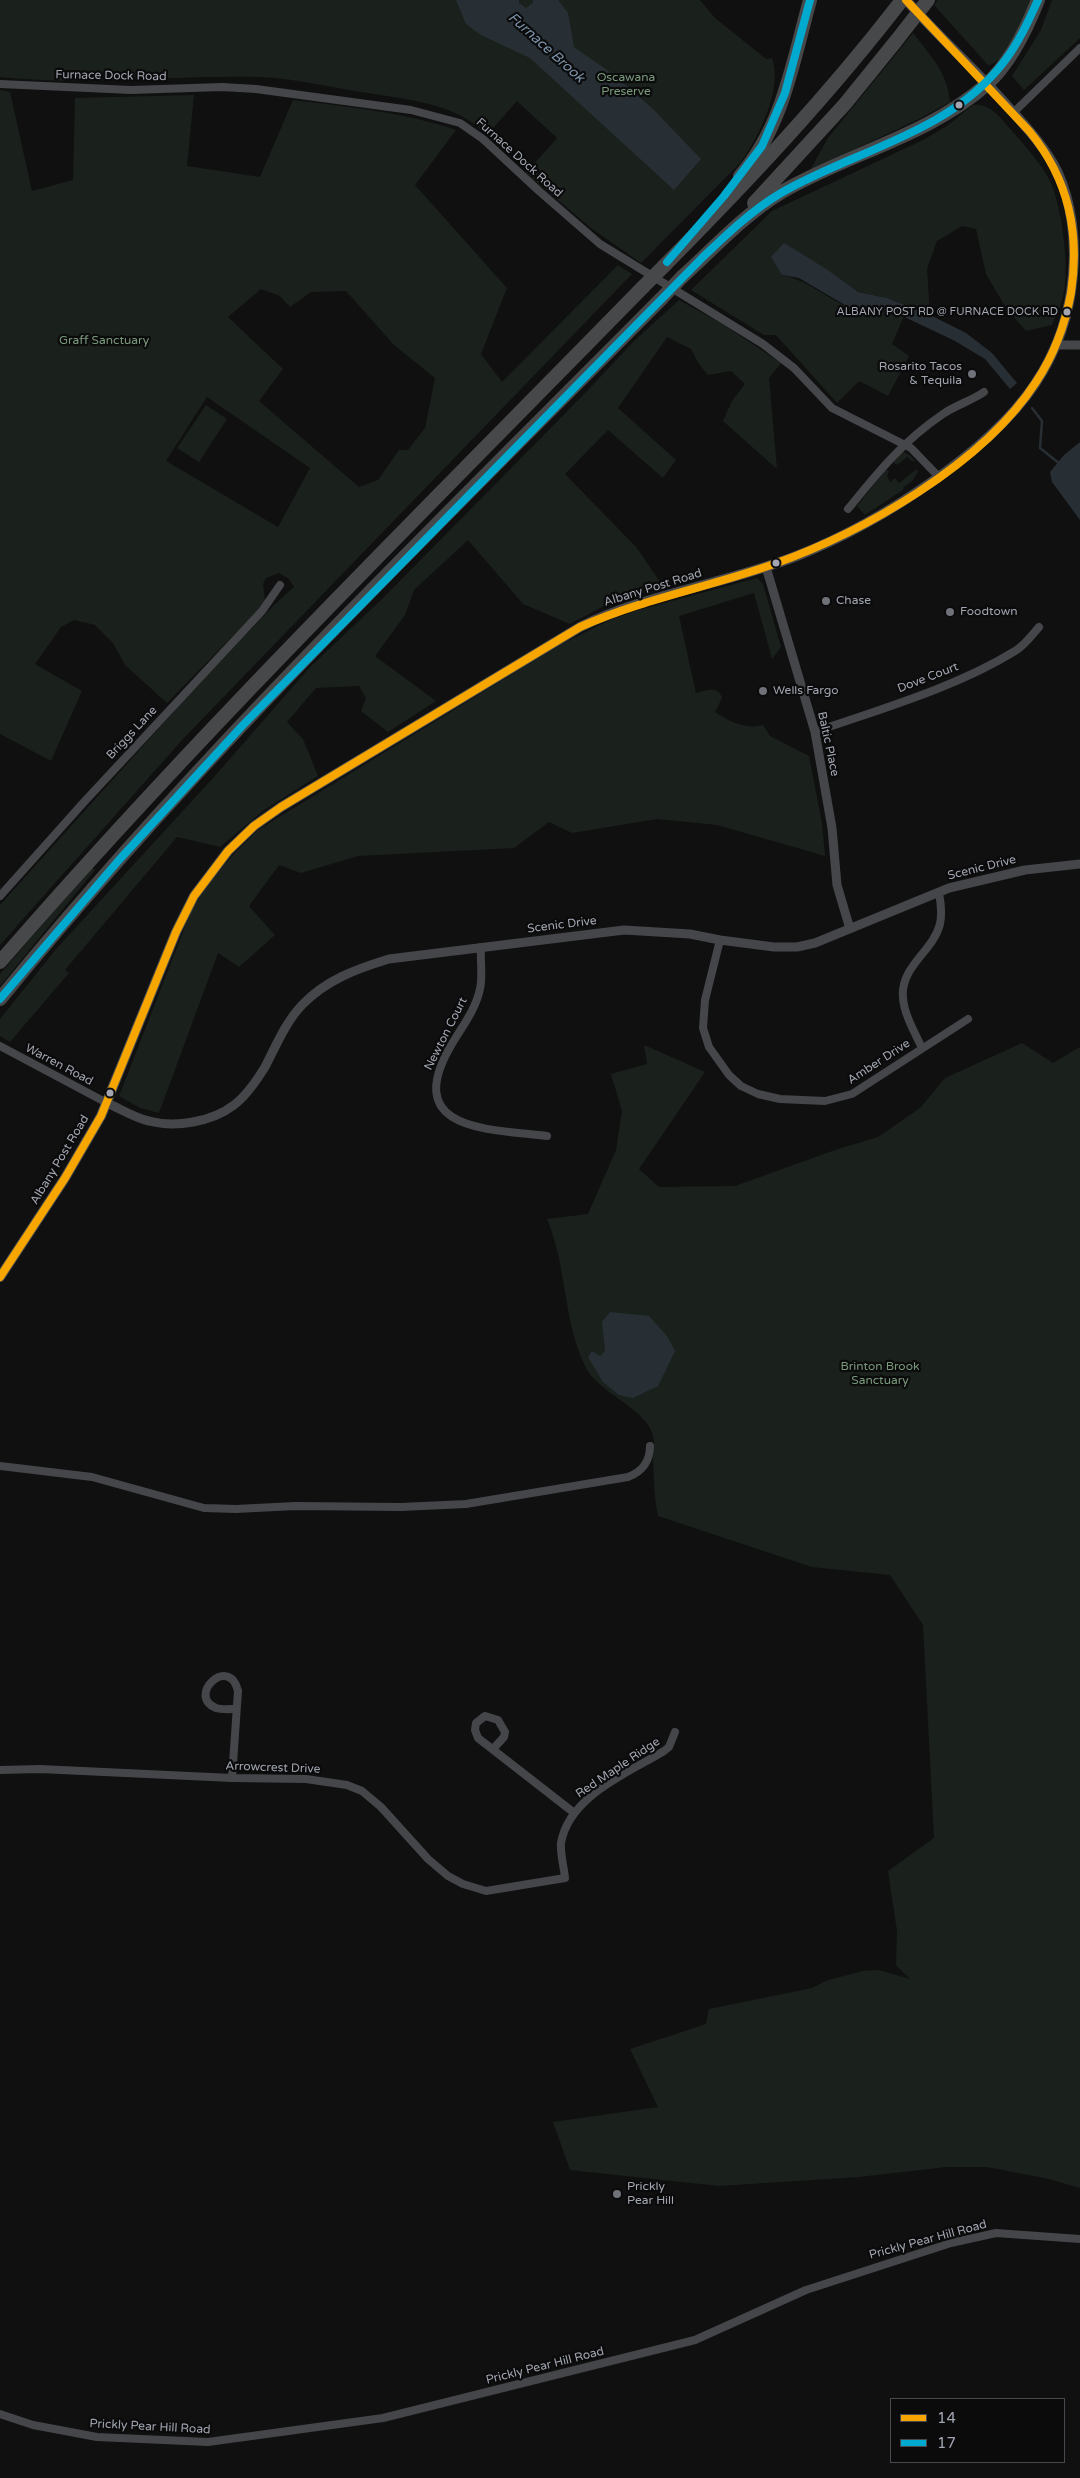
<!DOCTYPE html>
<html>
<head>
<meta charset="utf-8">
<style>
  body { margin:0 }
  #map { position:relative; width:1080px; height:2478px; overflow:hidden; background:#101011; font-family:"Varela Round",sans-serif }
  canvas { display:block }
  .legend { position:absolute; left:890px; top:2398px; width:175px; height:65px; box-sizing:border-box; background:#0b0b0c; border:1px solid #47494e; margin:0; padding:6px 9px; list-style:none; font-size:15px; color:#a2a6b1 }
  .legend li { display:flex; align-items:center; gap:10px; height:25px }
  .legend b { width:25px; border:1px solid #47494e }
</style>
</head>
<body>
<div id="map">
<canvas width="1080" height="2478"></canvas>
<ul class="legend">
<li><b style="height:6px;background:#f7a600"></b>14</li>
<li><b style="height:6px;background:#00a9ce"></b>17</li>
</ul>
</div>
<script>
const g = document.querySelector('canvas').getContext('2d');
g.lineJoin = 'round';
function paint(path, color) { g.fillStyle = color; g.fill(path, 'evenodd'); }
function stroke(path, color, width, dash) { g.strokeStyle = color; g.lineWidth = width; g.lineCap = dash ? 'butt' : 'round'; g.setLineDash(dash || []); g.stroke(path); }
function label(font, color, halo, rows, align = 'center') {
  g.font = font + ' "Varela Round",sans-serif'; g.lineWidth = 4.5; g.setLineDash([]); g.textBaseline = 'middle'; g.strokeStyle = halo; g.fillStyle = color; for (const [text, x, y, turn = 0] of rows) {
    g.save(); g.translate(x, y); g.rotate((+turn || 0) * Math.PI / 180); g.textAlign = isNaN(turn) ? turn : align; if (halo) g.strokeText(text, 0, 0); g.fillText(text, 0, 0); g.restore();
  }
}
const green = new Path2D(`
  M 0,0 L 700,0 L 715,18 L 766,59 L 772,58 C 783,88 759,137 741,162 L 641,263 L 591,228 L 526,173 L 557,138 L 517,101 L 487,135 C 456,103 410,100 368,93 C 332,88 295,78 259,77 C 173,75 86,86 0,77 Z
  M 938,0 L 1033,0 C 1026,15 1005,65 988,65 L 934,5 Z
  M 1052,0 L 1080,0 L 1080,38 L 1024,90 L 1012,76 L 1041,30 Z
  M 913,33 C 930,55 948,73 950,102 L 917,120 L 810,170 L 828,138 Z
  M 0,90 L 10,92 L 32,191 L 73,180 L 75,98 L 194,95 L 187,166 L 260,177 L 293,100 C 348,107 404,112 456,130 L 415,185 L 507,288 L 481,354 L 502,382 L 618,265 L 632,274 L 183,739 L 0,945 L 0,905 L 186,698 L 275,604 L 294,587 L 289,579 L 279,573 L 266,578 L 263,584 L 265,601 L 260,608 L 167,703 L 125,665 L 113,643 L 95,625 L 74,620 L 61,627 L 35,664 L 82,691 L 51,761 L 0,734 ZM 261,289 L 280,296 L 290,307 L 311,292 L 346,291 L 394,345 L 435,378 L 425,428 L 408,450 L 399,450 L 378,480 L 359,487 L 259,401 L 283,369 L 228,317 ZM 207,397 L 310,468 L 278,527 L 166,461 Z
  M 973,105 C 991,103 1001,119 1012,131 C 1026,147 1042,164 1051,183 C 1062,209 1071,273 1062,300 C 1060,308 1055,317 1052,325 L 1026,331 L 1006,308 L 986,274 L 976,229 L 962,226 L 937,241 L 927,269 L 930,315 L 887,298 L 858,292 L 828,270 L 783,244 L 782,275 C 807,280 825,297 848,307 C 864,313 884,307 904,316 L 892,344 L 909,356 L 888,396 L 859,381 L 837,403 L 776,335 L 764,335 L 691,290 L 772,211 L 923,140 L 947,126 Z
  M 679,300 L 721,323 L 781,363 L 769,378 L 777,469 L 723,421 L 732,401 L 745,384 L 731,371 L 708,375 L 699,364 L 691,349 L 667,337 L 618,408 L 676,460 L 663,478 L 608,430 L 565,474 L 637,548 L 662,585 L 604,606 L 570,624 L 523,604 L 468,540 L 414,590 L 405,615 L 375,656 L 436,701 L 388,732 L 361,711 L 366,698 L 359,686 L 316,688 L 287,722 L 303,739 L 318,776 L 264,810 L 220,847 L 177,837 L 65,970 L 69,973 L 10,1042 L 0,1036 L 0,1019 L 57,948 L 214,777 L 310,667 L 383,598 L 589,389 L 633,342 Z
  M 206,405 L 227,419 L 199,462 L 177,448 Z
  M 902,452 C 913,454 916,463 918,472 L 912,481 L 904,487 L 903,490 L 865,515 L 857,506 L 886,470 L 889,471 L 887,476 L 890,482 L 895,478 L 899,483 L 917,469 L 915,463 L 907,457 L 897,465 L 894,463 L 894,461 Z
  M 757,578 L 763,584 L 781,647 L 772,659 L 754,593 L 679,616 L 696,693 C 705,691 718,685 722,698 L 715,712 C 728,721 746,730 763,725 L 770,736 L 809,756 L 822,823 L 825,856 L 717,825 L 657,819 L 572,833 L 549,822 L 514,848 L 358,856 L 301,873 L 279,865 L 249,906 L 275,935 L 239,967 L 218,953 L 159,1113 L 140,1108 L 119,1096 L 190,914 C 209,880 230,857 258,830 L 558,646 L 612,619 L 642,609 Z
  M 92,867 L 95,870 L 0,986 L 0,974 Z
  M 1022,1043 L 1053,1063 L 1080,1047 L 1080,2188 L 1049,2179 L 987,2167 L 947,2167 L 859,2177 L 719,2186 L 570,2170 L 553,2122 L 658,2107 L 630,2049 L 706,2024 L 709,2009 L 812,1988 L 828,1980 L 863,1971 L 879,1970 L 910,1979 L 896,1965 L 897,1931 L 888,1871 L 934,1838 L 923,1625 L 890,1575 L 812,1567 L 658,1516 C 654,1496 654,1478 653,1459 C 653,1452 655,1443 653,1436 C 647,1408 598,1394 585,1366 C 563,1320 567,1266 547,1219 L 588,1214 L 616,1150 L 622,1111 L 611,1074 L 647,1064 L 644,1045 L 705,1072 L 639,1169 L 659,1187 L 735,1186 L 835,1150 L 878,1137 L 920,1108 L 945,1078 Z`);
const water = new Path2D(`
  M 456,0 L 519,0 L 519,3 L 526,8 L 533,3 L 533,0 L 558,0 L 568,13 L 574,47 L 614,75 L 652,108 L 701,159 L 674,190 L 530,58 L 481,35 L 466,24 Z
  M 784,243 L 828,270 L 858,292 L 887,298 L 930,315 L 966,333 L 992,353 L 1017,383 L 1010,389 L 985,359 L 955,341 L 892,311 L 850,308 L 799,278 L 782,275 L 771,257 Z
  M 1080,442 L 1080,520 L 1052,482 L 1050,472 L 1064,455 Z
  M 610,1312 L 649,1316 L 667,1336 L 675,1351 L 658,1386 L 633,1398 L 619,1395 L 603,1382 L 588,1357 L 592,1351 L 600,1356 L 605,1351 L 602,1322 Z`);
const stream = new Path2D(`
  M 1032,408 L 1042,421 L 1040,448 L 1060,464`);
const minor = new Path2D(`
  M 0,84 L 131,90 L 222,87 L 256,89 L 411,110 L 460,123 L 483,139 L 539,191 L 600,244 L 763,344 L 794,368 L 832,408 L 911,448 L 938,476
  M 1014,112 L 1080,48
  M 848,509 C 878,472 903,441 943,414 C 956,405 971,401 984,392
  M 815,732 C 880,709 955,688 1015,651 C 1024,646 1032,635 1039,627
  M 0,896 L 84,802 L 262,611 L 280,585
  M 720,940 L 705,1000 L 703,1028 L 709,1047 L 729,1075 L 741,1086 L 758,1094 L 780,1099 L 825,1101 L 852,1094 L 968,1019
  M 481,947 C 480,960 483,976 480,989 C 475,1012 460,1029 449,1049 C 403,1132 491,1129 547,1136
  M 0,1046 L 107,1103
  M 922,1048 C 915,1033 904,1014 903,998 C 900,966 933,952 940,924 C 942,914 941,903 939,893
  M 0,1466 L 92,1477 L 204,1508 L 236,1509 L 295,1506 L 401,1507 L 466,1504 L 628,1477 C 642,1472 650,1461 650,1446
  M 493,1749 L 504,1737 L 505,1732 L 498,1720 L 485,1716 L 476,1723 L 475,1730 L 478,1738 L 573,1812
  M 0,1770 L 40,1769 L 232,1778 L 306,1779 L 347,1785 L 362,1791 L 381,1807 L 428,1859 L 448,1876 L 463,1884 L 486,1891 L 565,1878 C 564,1867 560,1853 561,1843 C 569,1796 628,1773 664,1751 L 669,1747 L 675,1732
  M 232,1778 L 238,1691 C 229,1654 186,1696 216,1708 C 222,1710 230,1709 236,1709
  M 0,2414 L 33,2425 L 97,2437 L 208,2442 L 383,2418 L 695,2340 L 806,2290 L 951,2243 L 996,2233 L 1080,2239`);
const tertiary = new Path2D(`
  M 1056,345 L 1080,345
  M 766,567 L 815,732 L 832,828 L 837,885 L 850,929
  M 107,1103 C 121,1109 135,1118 149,1121 C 175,1128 212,1122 234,1105 C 246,1096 257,1080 265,1067 C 276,1046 285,1023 302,1005 C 326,980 356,969 389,959 L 624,930 L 690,934 L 720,940 L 774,947 L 797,947 L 815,943 L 949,888 L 1025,870 L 1080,864`);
const secondary = new Path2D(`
  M 0,1277 L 65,1178 L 101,1116 L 176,932 L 194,896 L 228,851 L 254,826 L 281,807 L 580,627 C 649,593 727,584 799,555 C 877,524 988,454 1035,384 C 1057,351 1070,314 1073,274 C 1076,241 1072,204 1058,173 C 1047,150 1028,129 1011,110 C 978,72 940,38 906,0`);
const motorway = new Path2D(`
  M 740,176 C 783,127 793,61 810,0
  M 754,203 L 845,104 L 896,41
  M 664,266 C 748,181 829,95 902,0
  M 682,277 C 713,249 744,215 780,193 C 848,153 927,137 987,84 C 1010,63 1027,28 1038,0
  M 0,962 C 204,727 426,509 643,287
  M 0,999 C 202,751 436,526 661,299`);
const motorwayBridge = new Path2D(`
  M 896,41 L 928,0
  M 643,287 L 664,266
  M 661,299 L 682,277`);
const bus1 = new Path2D(`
  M 0,1277 L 65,1178 L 101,1116 L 176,932 L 194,896 L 228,851 L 254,826 L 281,807 L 580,627 C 643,599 709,587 774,564 C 864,532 983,464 1036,382 C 1054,355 1065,325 1071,293 C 1080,233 1069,180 1030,132 L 906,0`);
const bus2 = new Path2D(`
  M 667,262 L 724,196 L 762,146 L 785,93 L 810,0
  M 0,999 L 119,860 L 243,725 L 702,258 C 726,235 752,210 781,193 C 855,150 948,134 1003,63 C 1018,44 1028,22 1038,0`);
const markers = [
  [959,105,4.5,"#a2a6b1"],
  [1067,312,4.5,"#a2a6b1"],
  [972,374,5,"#6f7279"],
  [776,563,4.5,"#a2a6b1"],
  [826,601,5,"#6f7279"],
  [950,612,5,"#6f7279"],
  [763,691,5,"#6f7279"],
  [110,1093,4.5,"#a2a6b1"],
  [617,2194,5,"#6f7279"]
];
const busNames = [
  ["ALBANY POST RD @ FURNACE DOCK RD",1058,312]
];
const streetNames = [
  ["Furnace Dock Road",111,76,1],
  ["Furnace Dock Road",519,158,42],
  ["Albany Post Road",653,588,-17],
  ["Dove Court",928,678,-21],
  ["Briggs Lane",132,733,-47],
  ["Baltic Place",828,744,78],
  ["Scenic Drive",982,868,-14],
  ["Scenic Drive",562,925,-7],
  ["Newton Court",446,1034,-63],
  ["Amber Drive",879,1062,-33],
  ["Warren Road",59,1065,28],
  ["Albany Post Road",60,1160,-59],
  ["Arrowcrest Drive",273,1768,2],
  ["Red Maple Ridge",618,1768,-34],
  ["Prickly Pear Hill Road",928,2240,-15],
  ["Prickly Pear Hill Road",545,2366,-14],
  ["Prickly Pear Hill Road",150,2427,3]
];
const parkNames = [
  ["Oscawana",626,78],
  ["Preserve",626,92],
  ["Graff Sanctuary",104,341],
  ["Brinton Brook",880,1367],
  ["Sanctuary",880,1381]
];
const poiNames = [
  ["Rosarito Tacos",962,367,"right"],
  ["& Tequila",962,381,"right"],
  ["Chase",836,601],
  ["Foodtown",960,612],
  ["Wells Fargo",773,691],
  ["Prickly",627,2187],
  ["Pear Hill",627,2201]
];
const waterNames = [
  ["Furnace Brook",546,48,42]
];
paint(green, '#1a201b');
paint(water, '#282f34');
stroke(stream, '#282f34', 2.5);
stroke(minor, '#444649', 8);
stroke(tertiary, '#444649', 9);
stroke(secondary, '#484a4d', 10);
stroke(motorway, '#47484a', 14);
stroke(motorwayBridge, '#47484a', 14);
stroke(bus1, '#f7a600', 8);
stroke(bus2, '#00a9ce', 8);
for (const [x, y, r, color] of markers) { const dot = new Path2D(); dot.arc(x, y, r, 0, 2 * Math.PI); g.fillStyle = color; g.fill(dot); stroke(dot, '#0b0b0c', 2); }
label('11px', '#a2a6b1', '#0b0b0c', busNames, 'right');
label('12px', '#a2a6b1', '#0b0b0c', streetNames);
label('12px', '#7a9a7c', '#0b0b0c', parkNames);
label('12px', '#a2a6b1', '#0b0b0c', poiNames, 'left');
label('italic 14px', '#7b93aa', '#0b0b0c', waterNames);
</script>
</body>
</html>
